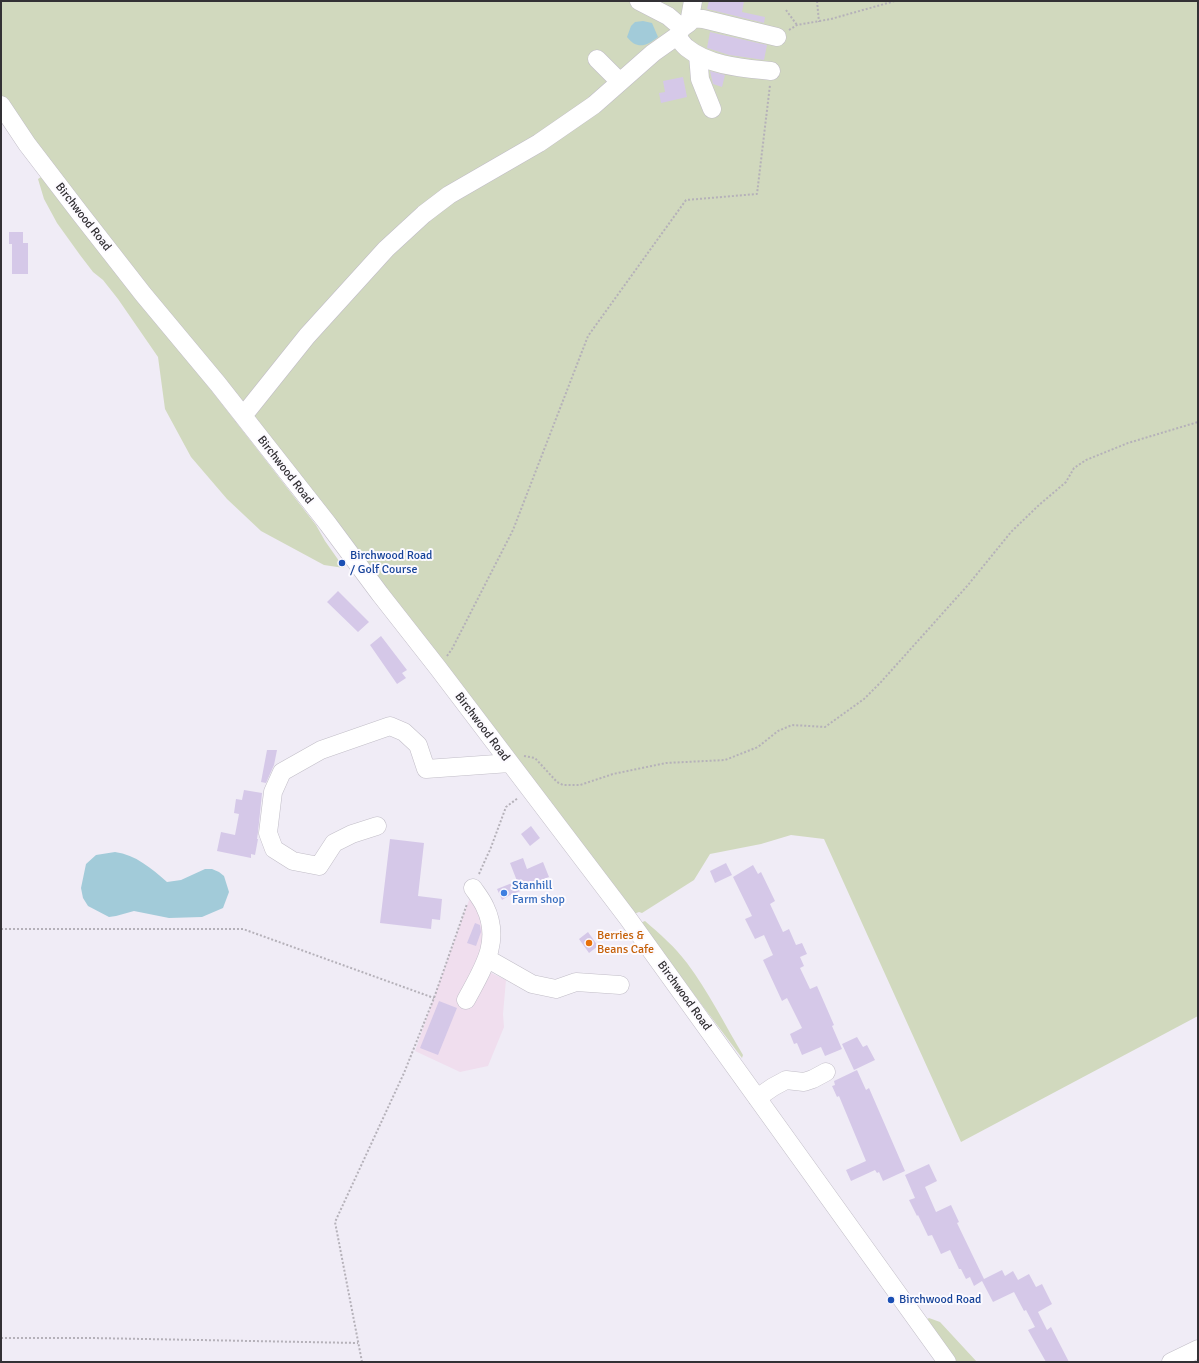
<!DOCTYPE html>
<html>
<head>
<meta charset="utf-8">
<style>
  body { margin:0 }
  #map { position:relative; width:1199px; height:1363px; overflow:hidden; background:#f0ecf6; font-family:Signika,sans-serif }
  canvas { display:block }
  .frame { position:absolute; inset:0; border:2px solid #333135; pointer-events:none }
</style>
</head>
<body>
<div id="map">
<canvas width="1199" height="1363"></canvas>
<div class="frame"></div>
</div>
<script>
const g = document.querySelector('canvas').getContext('2d');
g.lineJoin = 'round';
function paint(path, color) { g.fillStyle = color; g.fill(path, 'evenodd'); }
function stroke(path, color, width, dash) { g.strokeStyle = color; g.lineWidth = width; g.lineCap = dash ? 'butt' : 'round'; g.setLineDash(dash || []); g.stroke(path); }
function label(font, color, halo, rows, align = 'center') {
  g.font = font + ' Signika,sans-serif'; g.lineWidth = 4; g.setLineDash([]); g.textBaseline = 'middle'; g.strokeStyle = halo; g.fillStyle = color; for (const [text, x, y, turn = 0] of rows) {
    g.save(); g.translate(x, y); g.rotate((+turn || 0) * Math.PI / 180); g.textAlign = isNaN(turn) ? turn : align; if (halo) g.strokeText(text, 0, 0); g.fillText(text, 0, 0); g.restore();
  }
}
const industrial = new Path2D(`
  M 473,889 L 485,907 L 485,970 L 506,980 L 503,1014 L 504,1027 L 488,1066 L 460,1072 L 415,1051 Z`);
const green = new Path2D(`
  M 1,1 L 1198,1 L 1198,1016 L 961,1142 L 824,839 L 791,835 L 761,844 L 710,854 L 694,880 L 642,913 L 639,912 L 627,917 L 1,104 Z
  M 44,175 L 316,525 L 325,541 L 344,568 L 324,565 L 261,531 L 227,499 L 191,457 L 165,409 L 158,357 L 118,299 L 103,280 L 93,272 L 80,255 L 57,223 L 44,199 L 38,179 Z
  M 645,921 C 660,934 675,947 687,963 C 708,991 725,1025 743,1055 L 742,1058 L 640,923 Z
  M 929,1318 L 940,1322 L 977,1362 L 947,1362 L 926,1320 Z`);
const water = new Path2D(`
  M 643,21 L 652,23 L 658,37 C 647,46 637,50 627,37 L 631,26 L 635,22 Z
  M 115,852 C 136,855 151,868 167,882 L 181,880 L 205,869 L 212,869 L 219,872 L 224,876 L 229,892 L 223,908 L 202,917 L 169,918 L 134,911 L 116,916 L 109,917 L 88,906 L 83,898 L 81,888 L 86,864 L 96,855 Z`);
const building = new Path2D(`
  M 709,1 L 744,1 L 742,12 L 765,17 L 764,23 L 707,9 Z
  M 710,32 L 767,45 L 764,60 L 729,55 L 707,48 Z
  M 710,71 L 725,75 L 722,87 L 713,84 Z
  M 683,77 L 687,97 L 661,103 L 659,93 L 665,92 L 663,81 Z
  M 9,232 L 23,232 L 23,243 L 28,243 L 28,274 L 12,274 L 12,244 L 9,244 Z
  M 338,591 L 369,622 L 358,632 L 327,602 Z
  M 381,636 L 407,670 L 402,673 L 406,678 L 397,684 L 370,645 Z
  M 267,750 L 277,750 L 274,765 L 266,783 L 261,782 Z
  M 244,790 L 262,793 L 258,832 L 257,839 L 258,839 L 255,855 L 251,854 L 251,858 L 217,851 L 221,832 L 235,835 L 239,814 L 234,813 L 236,799 L 242,800 Z
  M 531,826 L 540,838 L 530,846 L 521,834 Z
  M 390,839 L 424,843 L 418,896 L 442,899 L 440,920 L 432,919 L 431,929 L 380,923 Z
  M 523,858 L 527,869 L 543,862 L 549,877 L 535,882 L 536,885 L 510,895 L 502,900 L 497,889 L 517,881 L 510,863 Z
  M 726,863 L 732,875 L 715,883 L 710,871 Z
  M 753,865 L 758,874 L 761,872 L 775,901 L 770,904 L 783,932 L 789,929 L 796,945 L 802,943 L 807,954 L 800,957 L 804,966 L 800,968 L 810,989 L 817,986 L 834,1025 L 832,1026 L 842,1049 L 825,1056 L 821,1047 L 802,1055 L 797,1043 L 794,1044 L 790,1034 L 802,1028 L 787,998 L 782,1001 L 763,960 L 773,955 L 764,935 L 755,939 L 745,919 L 752,916 L 733,877 Z
  M 475,923 L 480,925 L 481,932 L 476,946 L 467,943 Z
  M 588,932 L 598,946 L 589,953 L 579,939 Z
  M 439,1001 L 457,1008 L 438,1055 L 420,1048 Z
  M 857,1037 L 863,1047 L 867,1045 L 875,1060 L 854,1070 L 842,1044 Z
  M 857,1070 L 866,1090 L 869,1088 L 905,1171 L 883,1181 L 879,1172 L 877,1173 L 875,1170 L 851,1181 L 846,1170 L 866,1161 L 839,1096 L 837,1097 L 832,1086 L 835,1085 L 834,1081 Z
  M 929,1164 L 937,1181 L 925,1187 L 936,1212 L 951,1205 L 959,1222 L 957,1223 L 984,1279 L 1002,1270 L 1005,1276 L 1013,1271 L 1018,1280 L 1029,1274 L 1036,1287 L 1042,1284 L 1052,1304 L 1038,1312 L 1047,1330 L 1051,1327 L 1069,1362 L 1046,1362 L 1028,1330 L 1035,1327 L 1026,1310 L 1024,1311 L 1014,1292 L 993,1302 L 982,1281 L 974,1286 L 970,1277 L 966,1279 L 961,1269 L 959,1269 L 950,1250 L 941,1254 L 932,1235 L 928,1236 L 918,1215 L 917,1216 L 909,1200 L 915,1198 L 905,1175 Z`);
const path = new Path2D(`
  M 817,1 L 819,22
  M 786,10 L 797,25
  M 789,30 L 797,25 L 831,19 L 895,1
  M 447,656 L 452,649 L 513,530 L 588,336 L 686,200 L 757,194 L 770,85
  M 524,756 L 535,758 L 557,782 L 563,785 L 580,785 L 613,774 L 666,763 L 725,760 L 758,747 L 778,731 L 792,725 L 825,727 L 864,699 L 881,682 L 968,585 L 1011,532 L 1039,505 L 1066,482 L 1074,468 L 1086,460 L 1128,443 L 1198,422
  M 479,874 L 487,856 L 490,850 L 506,807 L 518,798
  M 1,929 L 243,929 L 434,998
  M 1,1338 L 92,1338 L 358,1343
  M 362,1362 L 335,1222 L 404,1073 L 434,998 L 467,904`);
const minor = new Path2D(`
  M 639,1 L 668,16 L 682,28
  M 690,18 L 703,19 L 777,37
  M 677,36 C 680,40 683,45 687,48 C 709,66 744,68 771,71
  M 698,55 L 700,79 L 712,109
  M 597,59 L 620,82
  M 1,105 L 27,144 L 79,212 L 143,294 L 218,384 L 328,524 L 380,594 L 438,668 L 627,917 L 947,1362
  M 243,416 L 307,336 L 386,249 L 424,214 L 449,195 L 539,143 L 594,105 L 653,53 L 677,36 L 682,28 L 689,23 L 693,1
  M 377,826 L 352,834 L 334,843 L 319,866 L 293,861 L 274,849 L 268,833 L 273,792 L 282,772 L 321,750 L 390,726 L 404,732 L 418,745 L 426,769 L 510,763
  M 488,959 L 532,984 L 556,989 L 576,982 L 620,985
  M 466,1000 C 482,970 502,942 485,907 C 482,900 477,894 473,888
  M 757,1098 L 773,1087 L 786,1080 L 804,1082 L 813,1079 L 826,1072
  M 1171,1362 L 1198,1349`);
const markers = [
  [342,563,4,"#1a4fb4"],
  [504,893,4,"#3f7fe0"],
  [589,943,4,"#e8710a"],
  [891,1300,4,"#1a4fb4"]
];
const streetNames = [
  ["Birchwood Road",83,217,52],
  ["Birchwood Road",285,470,52],
  ["Birchwood Road",482,727,53],
  ["Birchwood Road",684,996,54]
];
const transitNames = [
  ["Birchwood Road",350,556],
  ["/ Golf Course",350,570],
  ["Birchwood Road",899,1300]
];
const shopNames = [
  ["Stanhill",512,886],
  ["Farm shop",512,900]
];
const foodNames = [
  ["Berries &",597,936],
  ["Beans Cafe",597,950]
];
paint(industrial, '#f0deee');
paint(green, '#d1d9be');
paint(water, '#a2cbd9');
paint(building, '#d5c8e8');
stroke(minor, '#c1bdc7', 19);
stroke(path, '#b5b1b9', 2, [2, 2]);
stroke(minor, '#fff', 18);
for (const [x, y, r, color] of markers) { const dot = new Path2D(); dot.arc(x, y, r, 0, 2 * Math.PI); g.fillStyle = color; g.fill(dot); stroke(dot, '#fcfaff', 1.5); }
label('12px', '#333135', '#fcfaff', streetNames);
label('12px', '#164399', '#fcfaff', transitNames, 'left');
label('12px', '#366cbe', '#fcfaff', shopNames, 'left');
label('12px', '#c56008', '#fcfaff', foodNames, 'left');
</script>
</body>
</html>
